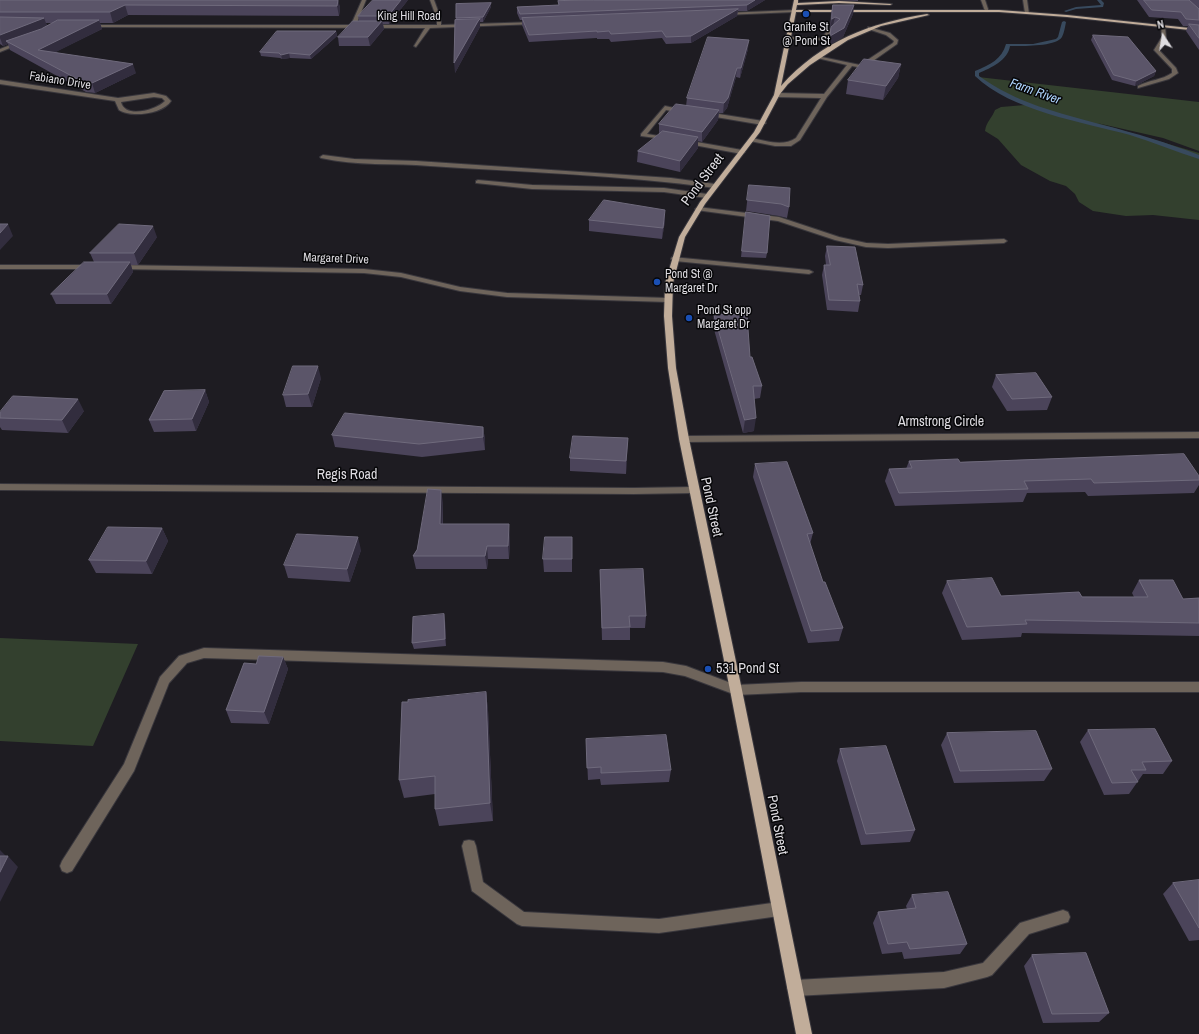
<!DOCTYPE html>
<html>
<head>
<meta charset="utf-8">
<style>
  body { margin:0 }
  #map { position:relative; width:1199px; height:1034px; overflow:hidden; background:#1e1c22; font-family:"Archivo Narrow",sans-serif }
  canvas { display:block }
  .north { position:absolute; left:1143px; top:16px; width:40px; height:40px; -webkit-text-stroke:3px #070709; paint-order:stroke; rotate:348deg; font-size:11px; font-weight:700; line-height:16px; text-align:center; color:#dedce1 }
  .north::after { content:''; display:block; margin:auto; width:14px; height:18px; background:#dedce1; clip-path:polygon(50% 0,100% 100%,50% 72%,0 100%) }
</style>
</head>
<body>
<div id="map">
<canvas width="1199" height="1034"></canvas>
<div class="north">N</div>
</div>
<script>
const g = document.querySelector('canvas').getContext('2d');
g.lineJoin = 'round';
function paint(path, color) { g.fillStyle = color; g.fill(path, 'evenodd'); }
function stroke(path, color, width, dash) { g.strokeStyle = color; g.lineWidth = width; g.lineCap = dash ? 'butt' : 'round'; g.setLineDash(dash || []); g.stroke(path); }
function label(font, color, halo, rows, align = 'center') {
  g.font = font + ' "Archivo Narrow",sans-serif'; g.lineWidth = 3; g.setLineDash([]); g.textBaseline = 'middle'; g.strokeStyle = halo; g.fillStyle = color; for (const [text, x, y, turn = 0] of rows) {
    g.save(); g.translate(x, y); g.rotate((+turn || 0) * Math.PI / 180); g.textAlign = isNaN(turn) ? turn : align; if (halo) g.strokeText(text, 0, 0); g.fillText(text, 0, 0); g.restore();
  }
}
const green = new Path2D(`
  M 978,77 L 1199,102 L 1199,151 L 1163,138 L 1097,123 L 1199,153 L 1199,220 L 1153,215 L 1126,216 L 1093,211 L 1079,202 L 1075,194 L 1066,186 L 1050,181 L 1021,165 L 998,139 L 985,131 C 986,122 992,118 995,110 L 1001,107 L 1025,105 L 988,86 Z
  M 0,638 L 138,644 L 93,746 L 0,741 Z`);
const stream = new Path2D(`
  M 1097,0 L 1101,0 L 1104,3 L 1103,7 L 1076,9 L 1066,12 L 1064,11 L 1076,7 L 1101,5 Z
  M 1064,21 L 1066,22 C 1065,27 1064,33 1062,37 C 1056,47 1020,46 1010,46 C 1008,60 991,68 979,73 L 979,76 C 1016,103 1059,113 1103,125 C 1135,133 1168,143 1199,155 L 1199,159 C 1176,152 1153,142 1130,135 C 1082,122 1011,111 975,76 L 975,71 C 990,65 1002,59 1006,44 L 1033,44 L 1056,39 L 1058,37 L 1062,22 Z`);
const minor = new Path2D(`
  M 362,0 L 366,0 L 356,25 L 437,25 L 437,19 L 430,0 L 434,0 L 441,19 L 441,25 L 536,22 L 538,23 L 536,24 L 430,28 L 416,47 L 414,46 L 425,28 L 88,27 L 86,26 L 88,25 L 351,25 Z
  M 981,0 L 985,0 L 989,12 L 985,11 Z
  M 1023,0 L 1027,0 L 1029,14 L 1025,13 Z
  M 796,10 L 794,12 L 724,15 L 722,14 L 724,13 Z
  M 1163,26 L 1165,27 L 1166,37 L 1159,50 L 1176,68 L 1178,73 L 1169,79 L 1138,88 L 1138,86 C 1149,80 1162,80 1172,73 L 1172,69 L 1154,50 L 1162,37 L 1161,27 Z
  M 833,27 L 837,28 L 821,40 L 788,39 L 786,38 L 788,37 L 820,38 Z
  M 868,27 L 890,33 L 898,40 L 897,44 L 863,68 L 852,66 L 827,97 L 800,140 L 791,146 L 775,146 L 750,141 L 750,139 L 752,138 C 766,141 783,147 796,138 L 821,98 L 777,97 L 774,95 L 777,93 L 824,94 L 847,65 L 817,58 L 817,56 L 860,65 L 893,43 L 894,41 L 886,35 L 868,29 Z
  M 18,42 L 22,43 L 0,52 L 0,49 Z
  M 0,80 L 118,98 L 154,93 L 166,96 L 171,101 C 163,114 131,118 119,110 L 115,101 L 0,84 ZM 154,97 L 162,98 L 165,101 C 156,110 125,119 121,102 Z
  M 665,106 L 689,111 L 686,113 L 666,110 L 647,134 L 671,138 L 671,140 L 641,136 L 641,134 Z
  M 706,112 L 763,121 L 766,123 L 763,125 L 704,115 L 704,113 Z
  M 685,140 L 742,150 L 745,152 L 742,154 L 683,143 L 683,141 Z
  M 323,155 L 354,159 L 416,161 L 671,178 L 715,184 L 718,186 L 715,188 C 621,175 525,172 430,166 C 394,163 356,166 321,158 L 320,157 Z
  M 478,180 L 532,185 L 664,188 L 707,194 L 710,196 L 707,198 L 664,192 L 532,189 L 476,183 L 476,181 Z
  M 698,207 L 779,217 L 839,237 L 866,243 L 888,244 L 1004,239 L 1007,241 L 1004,243 L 888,248 L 866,247 L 835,240 L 778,221 L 696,210 L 695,209 Z
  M 672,257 L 809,270 L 813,272 L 809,274 L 675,261 L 671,259 Z
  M 0,265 L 92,265 L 96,267 L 92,269 L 0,269 Z
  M 115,265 L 364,269 L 401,273 L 460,287 L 507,293 L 668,298 L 672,300 L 668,302 L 507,297 L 460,291 L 401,277 L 364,273 L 118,269 L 115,269 Z
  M 1199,432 L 1199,438 L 684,442 L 679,439 L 684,436 Z
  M 0,484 L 634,488 L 693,487 L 698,490 L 693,493 L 634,494 L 0,490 Z
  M 204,648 L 663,662 L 686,666 L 736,685 L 801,682 L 1199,682 L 1199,692 L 801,692 L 736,695 L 685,676 L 663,672 L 204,658 L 187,663 L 169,683 L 134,771 L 72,871 L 67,873 L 62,871 L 60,866 L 62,861 L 124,764 L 160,677 L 179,656 Z
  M 469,840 L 474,841 L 476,846 L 483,882 L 524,912 L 659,919 L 779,902 L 784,904 L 786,909 L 784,914 L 779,916 L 659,933 L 522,926 L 517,924 L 472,891 L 462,846 L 464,841 Z
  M 1063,910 L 1068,912 L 1070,917 L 1068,922 L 1029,934 L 992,975 L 987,977 L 944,988 L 795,996 L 790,993 L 787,988 L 790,983 L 795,980 L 944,972 L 983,963 L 1020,923 Z`);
const major = new Path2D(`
  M 794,0 L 798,0 L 798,3 L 839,1 L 892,4 L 890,5 L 839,3 L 797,5 L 796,10 L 999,10 L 1067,15 L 1199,29 L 1199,31 L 1067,17 L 999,12 L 796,12 L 781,86 C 821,41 870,23 927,14 L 929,15 L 881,26 L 848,40 L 810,65 L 788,84 L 780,94 L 760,132 L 705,204 L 685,237 L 673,283 L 672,316 L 676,368 L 689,439 L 742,690 L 812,1034 L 796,1034 L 730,690 L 679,439 L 668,368 L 664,316 L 665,283 L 679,237 L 700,202 L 754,132 L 774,95 Z`);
const wall = new Path2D(`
  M 0,0 L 338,0 L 340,8 L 339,16 L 128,15 L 113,23 L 100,23 L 102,29 L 55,52 L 136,73 L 95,93 L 86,92 L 10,50 L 8,44 L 3,46 L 0,44 ZM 46,23 L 53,23 L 47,26 Z
  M 408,0 L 389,24 L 383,24 L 384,29 L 370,46 L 339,46 L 338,37 L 359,21 L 358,16 Z
  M 594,0 L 765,0 L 747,11 L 738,11 L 737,16 L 691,43 L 666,44 L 662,38 L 611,42 L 609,39 L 597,39 L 597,38 L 529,42 L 522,25 L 522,20 L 520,20 L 517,13 L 517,7 L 559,5 L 558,1 Z
  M 838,0 L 858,0 L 858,1 Z
  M 1137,0 L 1199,0 L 1199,50 L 1186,31 L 1188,26 L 1183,26 L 1178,19 L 1149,17 Z
  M 491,3 L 491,7 L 483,22 L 480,22 L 480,27 L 455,73 L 456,4 Z
  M 833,5 L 854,5 L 853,14 L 843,37 L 829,45 L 831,27 L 830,27 L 831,14 Z
  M 336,31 L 337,36 L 311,59 L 290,58 L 282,59 L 280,58 L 261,56 L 260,52 Z
  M 1093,35 L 1156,71 L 1154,76 L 1135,86 L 1112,80 L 1091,40 Z
  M 748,49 L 740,78 L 736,77 L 727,108 L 723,113 L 719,113 L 718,120 L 702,142 L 698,141 L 698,148 L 680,172 L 637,162 L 638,151 L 659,134 L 659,124 L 686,106 L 687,98 Z
  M 901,64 L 898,78 L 883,100 L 846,94 L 848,80 Z
  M 749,185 L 789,207 L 787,218 L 779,216 L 746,211 Z
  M 746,212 L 767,253 L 766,258 L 741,257 Z
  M 589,220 L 665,221 L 662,239 L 589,231 Z
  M 157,237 L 138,265 L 131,265 L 133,272 L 111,304 L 56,304 L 51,294 L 94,262 L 90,253 Z
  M 827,246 L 863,285 L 861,295 L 859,295 L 860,301 L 858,312 L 827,310 L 822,275 L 824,265 L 826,265 L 825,256 Z
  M 714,314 L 750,357 L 762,386 L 760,398 L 754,399 L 754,431 L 743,433 L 713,326 Z
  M 996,375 L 1052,397 L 1047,410 L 1007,411 L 992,387 Z
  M 321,378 L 312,407 L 286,407 L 283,395 Z
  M 205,390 L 209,402 L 196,431 L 154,432 L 149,420 Z
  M 84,411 L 68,433 L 2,430 L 0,427 L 0,412 Z
  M 483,427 L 485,440 L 485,450 L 422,457 L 335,447 L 332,435 Z
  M 628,438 L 626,474 L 570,471 L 570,458 Z
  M 909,461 L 1199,476 L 1199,485 L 1194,493 L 1088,496 L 1085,492 L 1027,493 L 1023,502 L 895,506 L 885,481 L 889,469 L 906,469 Z
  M 755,464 L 813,533 L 810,544 L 823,582 L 843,628 L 839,641 L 808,643 L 753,477 Z
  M 443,503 L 443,524 L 510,537 L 509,559 L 488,559 L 487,569 L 416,569 L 413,556 Z
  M 162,528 L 168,541 L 152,574 L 96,573 L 89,560 Z
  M 572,537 L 572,572 L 544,572 L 543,559 Z
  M 361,550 L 350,582 L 288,578 L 284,565 Z
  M 600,570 L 646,616 L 645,628 L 630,628 L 630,640 L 602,640 Z
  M 1139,580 L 1183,599 L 1199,598 L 1199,636 L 1022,633 L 1021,637 L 962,640 L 942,593 L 947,581 L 1001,596 L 1134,597 L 1132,593 Z
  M 445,620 L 446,646 L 414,649 L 412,643 Z
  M 283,657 L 288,669 L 269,724 L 231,723 L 226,710 L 256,664 Z
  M 486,692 L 488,710 L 493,821 L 439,826 L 435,809 L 435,794 L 404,798 L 399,780 Z
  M 1088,730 L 1172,761 L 1163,774 L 1143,774 L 1129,794 L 1104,795 L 1080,742 Z
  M 947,733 L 1052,769 L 1044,781 L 954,783 L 941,745 Z
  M 586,739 L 671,770 L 669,782 L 601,785 L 600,779 L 588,780 Z
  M 840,749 L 915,830 L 910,842 L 861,845 L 837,761 Z
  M 1199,880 L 1199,940 L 1189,941 L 1163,894 L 1173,883 Z
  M 912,895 L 967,944 L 960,954 L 904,959 L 902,952 L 882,954 L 873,923 L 878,912 L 907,909 L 906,906 Z
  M 1032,955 L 1109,1013 L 1099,1022 L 1043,1023 L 1024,966 Z`);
const shadedWall = new Path2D(`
  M 338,0 L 340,8 L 339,16 L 337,6 Z
  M 401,0 L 408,0 L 389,24 L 388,16 Z
  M 755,0 L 765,0 L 747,11 L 747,5 Z
  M 491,3 L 491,7 L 483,22 L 483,17 Z
  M 125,5 L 128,15 L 113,23 L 110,12 Z
  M 854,5 L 853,14 L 843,37 L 829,45 L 830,36 Z
  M 738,9 L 737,16 L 691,43 L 691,36 Z
  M 835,17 L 833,26 L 830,27 L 832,19 Z
  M 44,18 L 48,28 L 6,41 L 8,44 L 3,46 L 0,38 L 0,35 Z
  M 480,19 L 480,27 L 455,73 L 454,63 Z
  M 99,20 L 102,29 L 42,59 L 38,50 Z
  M 382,21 L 384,29 L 370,46 L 368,37 Z
  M 336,31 L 337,36 L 311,59 L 310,55 Z
  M 749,40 L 748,49 L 740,78 L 741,68 Z
  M 289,53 L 290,58 L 282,59 L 281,55 Z
  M 133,64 L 136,73 L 95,93 L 92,83 Z
  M 901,64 L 898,78 L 883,100 L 886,86 Z
  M 737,68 L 736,77 L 727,108 L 723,113 L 724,103 Z
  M 1156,71 L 1154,76 L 1135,86 L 1136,81 Z
  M 719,110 L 718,120 L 702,142 L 702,132 Z
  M 698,137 L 698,148 L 680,172 L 680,161 Z
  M 665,210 L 665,221 L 662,239 L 663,228 Z
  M 8,224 L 13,236 L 0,250 L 0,233 Z
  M 153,226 L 157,237 L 138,265 L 134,253 Z
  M 130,262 L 133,272 L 111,304 L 107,294 Z
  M 318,366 L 321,378 L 312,407 L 308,394 Z
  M 205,390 L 209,402 L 196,431 L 192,419 Z
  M 78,399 L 84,411 L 68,433 L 62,420 Z
  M 756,418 L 754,431 L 743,433 L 745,420 Z
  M 483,427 L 485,440 L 485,450 L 483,437 Z
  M 628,438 L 627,451 L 626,474 L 626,461 Z
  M 441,490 L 443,503 L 442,537 L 440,524 Z
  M 509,524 L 510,537 L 509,559 L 508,546 Z
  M 162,528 L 168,541 L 152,574 L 146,561 Z
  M 358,537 L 361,550 L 350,582 L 347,569 Z
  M 487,546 L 488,559 L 487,569 L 485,556 Z
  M 444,614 L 445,620 L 446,646 L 445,639 Z
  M 283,657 L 288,669 L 269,724 L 264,712 Z
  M 486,692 L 488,710 L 493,821 L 490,803 Z
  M 0,850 L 7,857 L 8,856 L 18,867 L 0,902 Z`);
const building = new Path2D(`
  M 0,0 L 338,0 L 337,6 L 125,5 L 110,12 L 0,12 Z
  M 373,0 L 401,0 L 388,16 L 358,16 Z
  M 594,0 L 755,0 L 747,5 L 520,14 L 517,7 L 559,5 L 558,1 Z
  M 1144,0 L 1189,0 L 1199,9 L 1199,20 L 1186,19 L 1181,12 L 1152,10 Z
  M 491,3 L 483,17 L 456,18 L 456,4 Z
  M 833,5 L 854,5 L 844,28 L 830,36 L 831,27 L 840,19 L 835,17 L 832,19 Z
  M 738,9 L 691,36 L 666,37 L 662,31 L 611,34 L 609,31 L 597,32 L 597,31 L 529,35 L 522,18 Z
  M 0,17 L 44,18 L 0,35 Z
  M 480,19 L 478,21 L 454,63 L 455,20 Z
  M 58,20 L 99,20 L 38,50 L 133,64 L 92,83 L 83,82 L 6,41 L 41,29 Z
  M 353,21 L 382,21 L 368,37 L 338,37 Z
  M 1189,24 L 1199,25 L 1199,38 Z
  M 277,31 L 336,31 L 310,55 L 289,53 L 281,55 L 279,53 L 260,52 Z
  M 1093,35 L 1128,37 L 1156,71 L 1136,81 L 1114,75 Z
  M 708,37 L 749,40 L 741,68 L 737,68 L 728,98 L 724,103 L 687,98 Z
  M 864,59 L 901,64 L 886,86 L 848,80 Z
  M 676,104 L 719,110 L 702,132 L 659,124 Z
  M 663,131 L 698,137 L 680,161 L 638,151 Z
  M 749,185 L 790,188 L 789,207 L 781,204 L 747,200 Z
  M 604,200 L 665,210 L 663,228 L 589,220 Z
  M 746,212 L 770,216 L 767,253 L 742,251 Z
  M 0,224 L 8,224 L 0,233 Z
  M 119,224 L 153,226 L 134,253 L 90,253 Z
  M 827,246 L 855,247 L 863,285 L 857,284 L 860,301 L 829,300 L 824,265 L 830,265 Z
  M 84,262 L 130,262 L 107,294 L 51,294 Z
  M 714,314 L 747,315 L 750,357 L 752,357 L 762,386 L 753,386 L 756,418 L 745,420 Z
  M 293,366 L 318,366 L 308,394 L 283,395 Z
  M 1036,373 L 1052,397 L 1012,399 L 996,375 Z
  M 205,390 L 192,419 L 149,420 L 164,391 Z
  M 13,396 L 78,399 L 62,420 L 0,418 L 0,412 Z
  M 345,413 L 483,427 L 483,437 L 419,444 L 332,435 Z
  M 573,436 L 628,438 L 626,461 L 570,458 Z
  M 1184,454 L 1199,476 L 1199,480 L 1094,483 L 1091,479 L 1024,481 L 1028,489 L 899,493 L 889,469 L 912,468 L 909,461 L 958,459 L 960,462 Z
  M 787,462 L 813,533 L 807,534 L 823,582 L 825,582 L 843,628 L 811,631 L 755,464 Z
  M 428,489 L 441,490 L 440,524 L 509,524 L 508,546 L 487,546 L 485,556 L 413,556 L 417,550 Z
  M 108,527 L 162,528 L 146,561 L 89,560 Z
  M 297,534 L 358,537 L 347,569 L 284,565 Z
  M 545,537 L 572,537 L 572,559 L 543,559 Z
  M 643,569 L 646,616 L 629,616 L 630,627 L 602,628 L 600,570 Z
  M 992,578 L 1001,596 L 1079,592 L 1082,597 L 1148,597 L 1139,580 L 1173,580 L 1183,599 L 1199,598 L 1199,623 L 1025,620 L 1027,624 L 967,627 L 947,581 Z
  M 444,614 L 445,639 L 412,643 L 413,617 Z
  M 259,656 L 283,657 L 264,712 L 226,710 L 244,663 L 256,664 Z
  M 486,692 L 490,803 L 435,809 L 435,776 L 399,780 L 402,702 L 408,702 L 408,700 Z
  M 1155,729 L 1172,761 L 1142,762 L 1146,770 L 1131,770 L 1138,782 L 1112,783 L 1088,730 Z
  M 1036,731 L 1052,769 L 960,771 L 947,733 Z
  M 666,735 L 671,770 L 601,773 L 601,767 L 587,768 L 586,739 Z
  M 886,746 L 915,830 L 866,834 L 840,749 Z
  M 0,856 L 8,856 L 0,872 Z
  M 1199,880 L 1199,928 L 1173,883 Z
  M 948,892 L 967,944 L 910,949 L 907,942 L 888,944 L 878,912 L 916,908 L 912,895 Z
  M 1086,953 L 1109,1013 L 1052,1014 L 1032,955 Z`);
const markers = [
  [806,14,4,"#1a4fb4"],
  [657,282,4,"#1a4fb4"],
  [689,318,4,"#1a4fb4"],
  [708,669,4,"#1a4fb4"]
];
const farStreetnames = [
  ["King Hill Road",409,17],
  ["Fabiano Drive",60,81,9],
  ["Margaret Drive",336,259,2]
];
const farPoinames = [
  ["Granite St",806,28,"center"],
  ["@ Pond St",806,42,"center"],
  ["Pond St @",665,275],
  ["Margaret Dr",665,289],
  ["Pond St opp",697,311],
  ["Margaret Dr",697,325]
];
const farWaternames = [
  ["Farm River",1035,92,20]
];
const streetNames = [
  ["Pond Street",703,180,-53],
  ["Armstrong Circle",941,422],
  ["Regis Road",347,475],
  ["Pond Street",711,507,78],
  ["Pond Street",777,825,79]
];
const poiNames = [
  ["531 Pond St",716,669]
];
paint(green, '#33402e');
paint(stream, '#384a5e');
stroke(minor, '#39373d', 2);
stroke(major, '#39373d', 2);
paint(minor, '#6e645b');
paint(major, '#c1ad9a');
paint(wall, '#4b445a');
paint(shadedWall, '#322d3e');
paint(building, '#5b5569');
stroke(building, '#6f6a7c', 1);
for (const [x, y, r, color] of markers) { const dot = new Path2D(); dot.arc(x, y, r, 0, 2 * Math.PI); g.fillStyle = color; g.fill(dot); stroke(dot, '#070709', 1.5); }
label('12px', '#dedce1', '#070709', farStreetnames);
label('12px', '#dedce1', '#070709', farPoinames, 'left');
label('italic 13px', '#aed5fe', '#070709', farWaternames);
label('14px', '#dedce1', '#070709', streetNames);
label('14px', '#dedce1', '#070709', poiNames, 'left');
</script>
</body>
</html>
